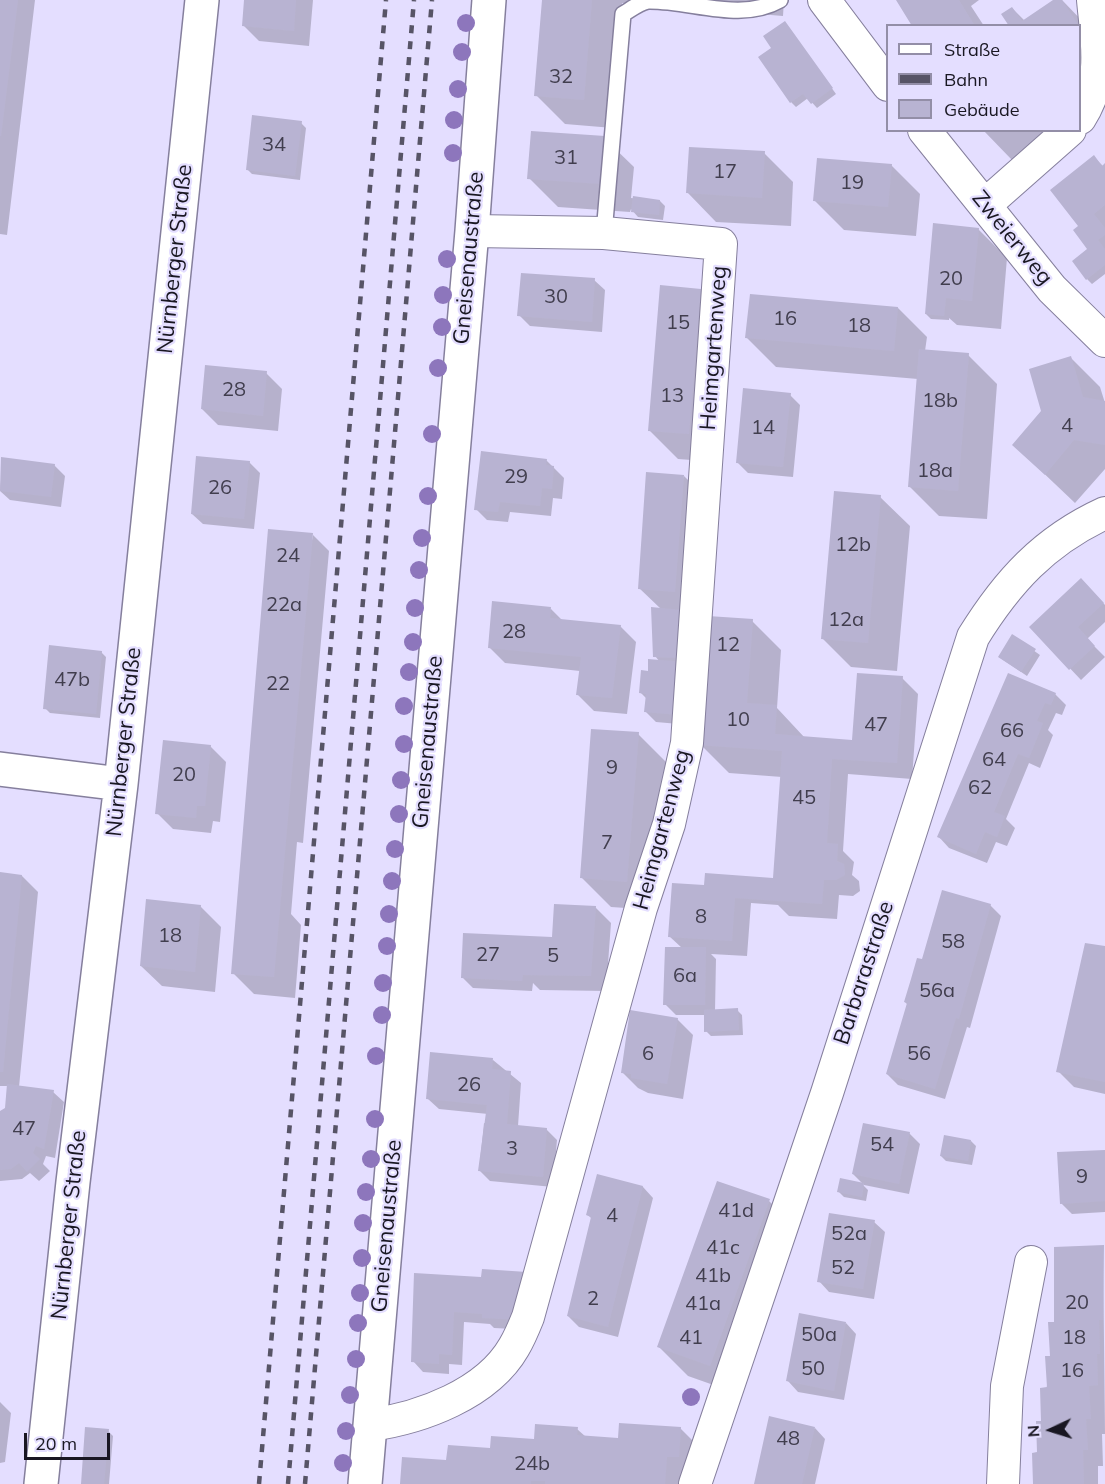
<!DOCTYPE html>
<html>
<head>
<meta charset="utf-8">
<style>
  body { margin:0 }
  #map { position:relative; width:1105px; height:1484px; overflow:hidden; background:#e4deff; font-family:Mulish,sans-serif }
  canvas { display:block }
  .legend { position:absolute; left:886px; top:24px; width:195px; height:108px; box-sizing:border-box; background:#e4deff; border:2px solid #938ea7; margin:0; padding:8px 10px; list-style:none; font-size:18px; color:#191722 }
  .legend li { display:flex; align-items:center; gap:12px; height:30px }
  .legend b { width:30px; border:2px solid #938ea7 }
  .north { position:absolute; left:1021px; top:1400px; width:60px; height:60px; -webkit-text-stroke:4px #e4deff; paint-order:stroke; rotate:266deg; font-size:16px; font-weight:700; line-height:24px; text-align:center; color:#191722 }
  .north::after { content:''; display:block; margin:auto; width:21px; height:27px; background:#191722; clip-path:polygon(50% 0,100% 100%,50% 72%,0 100%) }
  .scale { position:absolute; left:24px; top:1433px; width:86px; height:27px; box-sizing:border-box; border:3px solid #191722; border-top:0; padding-left:8px; font-size:18px; line-height:21px; white-space:nowrap; color:#191722; -webkit-text-stroke:4px #e4deff; paint-order:stroke }
</style>
</head>
<body>
<div id="map">
<canvas width="1105" height="1484"></canvas>
<ul class="legend">
<li><b style="height:8px;background:#fff"></b>Straße</li>
<li><b style="height:8px;background:#575466"></b>Bahn</li>
<li><b style="height:16px;background:#b8b3d2"></b>Gebäude</li>
</ul>
<div class="north">N</div>
<div class="scale">20 m</div>
</div>
<script>
const g = document.querySelector('canvas').getContext('2d');
g.lineJoin = 'round';
function paint(path, color) { g.fillStyle = color; g.fill(path, 'evenodd'); }
function stroke(path, color, width, dash) { g.strokeStyle = color; g.lineWidth = width; g.lineCap = dash ? 'butt' : 'round'; g.setLineDash(dash || []); g.stroke(path); }
function label(font, color, halo, rows, align = 'center') {
  g.font = font + ' Mulish,sans-serif'; g.lineWidth = 4.5; g.setLineDash([]); g.textBaseline = 'middle'; g.strokeStyle = halo; g.fillStyle = color; for (const [text, x, y, turn = 0] of rows) {
    g.save(); g.translate(x, y); g.rotate((+turn || 0) * Math.PI / 180); g.textAlign = isNaN(turn) ? turn : align; if (halo) g.strokeText(text, 0, 0); g.fillText(text, 0, 0); g.restore();
  }
}
const shadow = new Path2D(`
  M 0,0 L 35,0 L 7,235 L 0,234 Z
  M 246,0 L 313,0 L 309,46 L 259,41 L 243,25 Z
  M 543,0 L 784,0 L 783,16 L 622,3 L 613,128 L 565,124 L 536,95 Z
  M 898,0 L 979,0 L 971,6 L 984,26 L 914,26 Z
  M 1056,0 L 1062,0 L 1088,27 L 1080,97 L 1080,26 L 1011,26 L 1012,8 L 1025,21 Z
  M 785,23 L 836,94 L 817,108 L 808,98 L 796,107 L 791,102 L 773,48 Z
  M 301,123 L 306,128 L 300,180 L 252,174 L 247,169 Z
  M 983,130 L 1054,130 L 1012,160 Z
  M 604,138 L 634,167 L 631,198 L 660,201 L 665,206 L 663,220 L 638,217 L 631,209 L 630,212 L 558,207 L 529,178 Z
  M 764,153 L 793,182 L 791,226 L 716,222 L 687,192 Z
  M 1094,157 L 1103,166 L 1105,165 L 1105,274 L 1092,284 L 1087,279 L 1089,249 L 1081,226 Z
  M 891,165 L 920,194 L 916,236 L 844,230 L 815,201 Z
  M 978,229 L 1007,258 L 1001,329 L 957,325 L 949,318 L 949,320 L 931,319 L 926,314 Z
  M 594,280 L 605,290 L 602,332 L 530,326 L 519,315 Z
  M 700,290 L 730,319 L 718,462 L 678,459 L 649,430 Z
  M 898,308 L 927,337 L 925,351 L 968,355 L 997,384 L 987,519 L 939,516 L 910,487 L 918,379 L 776,367 L 747,338 Z
  M 1071,358 L 1100,387 L 1105,403 L 1105,469 L 1075,503 L 1014,445 L 1043,412 Z
  M 266,373 L 282,389 L 278,431 L 218,425 L 202,409 Z
  M 790,395 L 800,405 L 793,477 L 748,473 L 737,462 Z
  M 3,458 L 54,465 L 65,476 L 61,507 L 10,500 L 0,491 Z
  M 546,460 L 564,478 L 562,499 L 553,498 L 551,516 L 510,512 L 508,522 L 487,520 L 476,509 Z
  M 249,462 L 260,473 L 254,529 L 203,524 L 192,514 Z
  M 684,476 L 713,505 L 690,725 L 656,722 L 645,711 L 647,699 L 640,692 L 649,672 L 660,662 L 655,656 L 661,609 L 639,588 Z
  M 880,497 L 910,526 L 897,671 L 851,667 L 822,638 Z
  M 313,535 L 329,551 L 303,843 L 297,842 L 291,914 L 301,925 L 295,998 L 254,994 L 233,973 Z
  M 1091,590 L 1105,605 L 1105,622 L 1087,639 L 1105,657 L 1081,680 L 1031,627 Z
  M 551,609 L 563,621 L 620,626 L 636,642 L 627,714 L 594,711 L 578,695 L 580,671 L 505,663 L 489,647 Z
  M 752,621 L 781,650 L 777,708 L 805,738 L 854,741 L 902,678 L 918,694 L 912,779 L 848,774 L 843,851 L 854,862 L 852,875 L 859,881 L 860,891 L 853,896 L 839,895 L 837,919 L 789,916 L 778,905 L 751,903 L 747,956 L 711,954 L 716,959 L 715,1011 L 737,1010 L 742,1015 L 743,1035 L 711,1036 L 706,1031 L 705,1015 L 676,1015 L 665,1004 L 682,948 L 669,936 L 705,887 L 774,879 L 782,777 L 729,773 L 700,744 Z
  M 1013,636 L 1040,655 L 1027,676 L 999,657 Z
  M 101,652 L 106,657 L 100,718 L 50,713 L 45,708 Z
  M 1009,675 L 1055,694 L 1066,705 L 1062,715 L 1056,713 L 1048,730 L 1053,735 L 1040,768 L 1029,763 L 1006,819 L 1015,828 L 1007,846 L 996,842 L 987,863 L 949,848 L 939,837 Z
  M 638,734 L 667,763 L 656,910 L 611,907 L 582,878 Z
  M 210,746 L 226,762 L 220,822 L 213,821 L 211,833 L 173,829 L 157,813 Z
  M 0,874 L 22,876 L 38,892 L 19,1087 L 53,1092 L 64,1102 L 55,1158 L 46,1156 L 43,1164 L 50,1171 L 39,1181 L 30,1173 L 22,1179 L 0,1181 L 0,1113 L 6,1108 L 9,1086 L 0,1086 Z
  M 990,905 L 1001,916 L 970,1028 L 967,1027 L 945,1099 L 898,1085 L 887,1074 L 908,1005 L 905,1002 L 923,961 Z
  M 200,906 L 221,927 L 215,992 L 162,986 L 141,966 Z
  M 595,907 L 611,923 L 606,991 L 540,990 L 533,983 L 532,991 L 473,988 L 463,978 L 554,938 Z
  M 1105,948 L 1105,1094 L 1074,1087 L 1058,1071 Z
  M 677,1019 L 693,1035 L 683,1099 L 648,1093 L 638,1088 L 622,1072 Z
  M 493,1060 L 521,1083 L 518,1126 L 546,1129 L 557,1140 L 553,1187 L 490,1181 L 479,1170 L 484,1123 L 487,1124 L 488,1114 L 439,1109 L 428,1099 Z
  M 909,1133 L 920,1144 L 909,1194 L 864,1185 L 853,1174 Z
  M 971,1141 L 976,1146 L 972,1165 L 946,1161 L 941,1156 Z
  M 1105,1151 L 1105,1212 L 1072,1214 L 1061,1203 Z
  M 598,1176 L 643,1187 L 653,1198 L 618,1337 L 579,1327 L 568,1316 L 592,1219 L 588,1215 Z
  M 863,1185 L 868,1190 L 866,1201 L 844,1197 L 839,1192 Z
  M 769,1201 L 798,1230 L 739,1394 L 688,1376 L 659,1347 Z
  M 874,1222 L 885,1232 L 874,1299 L 829,1292 L 819,1281 Z
  M 1103,1246 L 1105,1434 L 1102,1434 L 1103,1466 L 1098,1466 L 1098,1484 L 1034,1484 L 1055,1324 L 1054,1288 L 1057,1288 Z
  M 415,1275 L 534,1330 L 494,1328 L 490,1324 L 464,1322 L 462,1365 L 449,1364 L 449,1374 L 423,1372 L 413,1361 Z
  M 846,1323 L 856,1334 L 844,1400 L 798,1392 L 788,1381 Z
  M 0,1402 L 11,1413 L 5,1462 L 0,1463 Z
  M 680,1428 L 709,1457 L 708,1484 L 402,1484 L 448,1461 L 577,1429 L 586,1437 L 619,1440 Z
  M 815,1428 L 825,1439 L 815,1484 L 755,1484 Z
  M 108,1431 L 113,1436 L 109,1484 L 82,1484 Z`);
const building = new Path2D(`
  M 0,0 L 18,0 L 1,136 L 0,136 Z
  M 244,0 L 296,0 L 294,31 L 242,26 Z
  M 542,0 L 592,0 L 584,100 L 534,96 Z
  M 896,0 L 959,0 L 975,26 L 912,26 Z
  M 1053,0 L 1062,0 L 1079,26 L 1009,26 L 1001,14 L 1012,7 L 1022,21 Z
  M 785,21 L 833,88 L 811,104 L 803,94 L 790,103 L 758,57 L 771,48 L 763,36 Z
  M 252,115 L 302,121 L 295,176 L 246,170 Z
  M 531,131 L 605,136 L 602,184 L 527,179 Z
  M 689,147 L 765,151 L 762,198 L 686,193 Z
  M 1094,155 L 1102,166 L 1105,163 L 1105,205 L 1094,214 L 1105,228 L 1105,235 L 1098,240 L 1105,249 L 1105,265 L 1086,280 L 1072,261 L 1087,249 L 1073,230 L 1078,226 L 1050,190 Z
  M 817,158 L 892,164 L 888,207 L 813,201 Z
  M 633,196 L 660,200 L 659,215 L 631,212 Z
  M 933,223 L 979,228 L 972,301 L 946,298 L 944,316 L 925,314 Z
  M 521,273 L 595,278 L 592,322 L 517,316 Z
  M 660,285 L 701,289 L 689,434 L 648,431 Z
  M 750,294 L 898,307 L 894,351 L 745,338 Z
  M 919,349 L 969,353 L 958,491 L 908,487 Z
  M 1071,356 L 1083,397 L 1105,401 L 1105,445 L 1074,440 L 1045,475 L 1012,445 L 1041,411 L 1029,369 Z
  M 205,365 L 267,371 L 263,416 L 201,409 Z
  M 743,388 L 791,393 L 783,467 L 736,463 Z
  M 481,451 L 547,459 L 546,465 L 554,466 L 552,489 L 542,488 L 540,506 L 500,502 L 498,512 L 474,510 Z
  M 196,456 L 250,461 L 244,519 L 191,514 Z
  M 1,457 L 55,464 L 51,497 L 0,491 Z
  M 646,472 L 684,475 L 675,592 L 638,589 Z
  M 834,491 L 881,495 L 868,643 L 821,639 Z
  M 268,529 L 313,533 L 274,977 L 231,974 Z
  M 1081,578 L 1104,603 L 1078,627 L 1095,646 L 1069,670 L 1029,627 Z
  M 492,601 L 551,607 L 550,618 L 621,625 L 612,698 L 576,695 L 581,657 L 488,648 Z
  M 651,607 L 681,610 L 678,658 L 653,657 Z
  M 708,616 L 753,619 L 747,703 L 777,705 L 775,734 L 852,740 L 857,673 L 903,676 L 897,763 L 832,759 L 827,843 L 838,844 L 837,861 L 844,864 L 845,875 L 836,880 L 824,880 L 822,904 L 735,898 L 732,941 L 668,937 L 672,883 L 704,885 L 705,873 L 773,878 L 782,751 L 698,745 Z
  M 1012,634 L 1036,649 L 1021,672 L 998,657 Z
  M 49,645 L 102,651 L 96,714 L 43,709 Z
  M 648,659 L 684,662 L 680,715 L 644,712 L 646,694 L 639,693 L 641,670 L 648,671 Z
  M 1008,673 L 1056,693 L 1051,705 L 1045,703 L 1037,721 L 1043,723 L 1029,758 L 1018,754 L 994,812 L 1005,816 L 997,837 L 985,832 L 976,854 L 937,837 Z
  M 591,729 L 639,732 L 627,882 L 580,878 Z
  M 163,740 L 211,745 L 205,806 L 197,806 L 196,818 L 155,814 Z
  M 0,872 L 22,875 L 3,1072 L 0,1072 Z
  M 942,890 L 991,904 L 959,1019 L 956,1018 L 935,1089 L 886,1074 L 907,1003 L 904,1002 L 911,979 L 917,958 L 922,959 Z
  M 146,899 L 201,905 L 195,972 L 140,966 Z
  M 554,904 L 596,906 L 591,976 L 523,975 L 522,981 L 461,978 L 463,933 L 552,937 Z
  M 1085,943 L 1105,946 L 1105,1082 L 1056,1072 Z
  M 665,947 L 706,947 L 705,1005 L 663,1005 Z
  M 738,1008 L 739,1030 L 704,1032 L 704,1010 Z
  M 630,1010 L 678,1018 L 667,1084 L 631,1078 L 631,1074 L 621,1073 Z
  M 430,1052 L 493,1058 L 492,1069 L 511,1071 L 507,1124 L 547,1128 L 543,1177 L 478,1171 L 487,1105 L 426,1099 Z
  M 7,1084 L 54,1090 L 44,1149 L 36,1146 L 33,1153 L 40,1159 L 27,1172 L 19,1163 L 11,1169 L 0,1170 L 0,1111 L 5,1108 Z
  M 863,1123 L 910,1132 L 899,1184 L 852,1174 Z
  M 944,1135 L 971,1140 L 968,1161 L 940,1156 Z
  M 1105,1150 L 1105,1201 L 1060,1204 L 1057,1152 Z
  M 597,1174 L 643,1186 L 608,1327 L 567,1316 L 591,1217 L 586,1215 Z
  M 840,1178 L 864,1183 L 862,1197 L 837,1192 Z
  M 717,1181 L 770,1199 L 710,1366 L 657,1347 Z
  M 829,1213 L 875,1220 L 863,1289 L 817,1282 Z
  M 1104,1245 L 1103,1320 L 1099,1320 L 1100,1354 L 1097,1354 L 1098,1385 L 1089,1386 L 1091,1419 L 1086,1419 L 1088,1450 L 1083,1450 L 1084,1484 L 1033,1484 L 1032,1453 L 1037,1452 L 1036,1421 L 1041,1421 L 1040,1388 L 1047,1387 L 1045,1356 L 1050,1356 L 1048,1322 L 1054,1322 L 1054,1247 Z
  M 482,1269 L 527,1272 L 524,1320 L 482,1318 L 482,1314 L 454,1312 L 452,1355 L 439,1354 L 439,1364 L 411,1362 L 414,1273 L 481,1277 Z
  M 799,1313 L 846,1322 L 834,1391 L 786,1381 Z
  M 769,1416 L 815,1427 L 802,1484 L 754,1484 Z
  M 619,1423 L 681,1427 L 679,1457 L 667,1457 L 665,1484 L 545,1484 L 545,1481 L 531,1481 L 531,1484 L 400,1484 L 402,1457 L 446,1460 L 448,1445 L 490,1448 L 491,1436 L 534,1439 L 535,1424 L 578,1427 L 577,1435 L 618,1438 Z
  M 85,1427 L 109,1429 L 104,1484 L 81,1484 Z`);
const service = new Path2D(`
  M 604,233 L 623,14 C 630,10 640,2 648,1 C 691,0 740,23 780,0`);
const minor = new Path2D(`
  M 824,0 L 888,85
  M 1080,118 C 1105,79 1097,44 1093,0
  M 924,130 L 1052,289 L 1105,341
  M 985,205 L 1070,130
  M 370,1425 C 421,1418 487,1394 514,1347 C 520,1337 524,1327 528,1317 L 641,908 L 669,824 L 687,743 L 721,244 L 604,233 L 472,231
  M 695,1484 L 827,1093 L 973,637 C 1007,582 1044,541 1105,513
  M 1003,1484 L 1007,1386 L 1031,1262`);
const tertiary = new Path2D(`
  M 0,769 L 121,784
  M 41,1484 L 73,1182 L 121,784 L 202,0
  M 365,1484 L 472,231 L 489,0`);
const rail = new Path2D(`
  M 259,1484 L 386,0
  M 288,1484 L 414,0
  M 305,1484 L 432,0`);
const trees = [
  [466,23],
  [462,52],
  [458,89],
  [454,120],
  [453,153],
  [447,259],
  [443,295],
  [442,327],
  [438,368],
  [432,434],
  [428,496],
  [422,538],
  [419,570],
  [415,608],
  [413,642],
  [409,672],
  [404,706],
  [404,744],
  [401,780],
  [399,814],
  [395,849],
  [392,881],
  [389,914],
  [387,946],
  [383,983],
  [382,1015],
  [376,1056],
  [375,1119],
  [371,1159],
  [366,1192],
  [363,1223],
  [362,1258],
  [360,1293],
  [358,1323],
  [356,1359],
  [350,1395],
  [691,1397],
  [346,1431],
  [343,1463]
];
const numberNames = [
  ["32",561,77],
  ["34",274,145],
  ["31",566,158],
  ["17",725,172],
  ["19",852,183],
  ["20",951,279],
  ["30",556,297],
  ["16",785,319],
  ["15",678,323],
  ["18",859,326],
  ["28",234,390],
  ["13",672,396],
  ["18b",940,401],
  ["4",1067,426],
  ["14",763,428],
  ["18a",935,471],
  ["29",516,477],
  ["26",220,488],
  ["12b",853,545],
  ["24",288,556],
  ["22a",284,605],
  ["12a",846,620],
  ["28",514,632],
  ["12",728,645],
  ["47b",72,680],
  ["22",278,684],
  ["10",738,720],
  ["47",876,725],
  ["66",1012,731],
  ["64",994,760],
  ["9",612,768],
  ["20",184,775],
  ["62",980,788],
  ["45",804,798],
  ["7",607,843],
  ["8",701,917],
  ["18",170,936],
  ["58",953,942],
  ["27",488,955],
  ["5",553,956],
  ["6a",685,976],
  ["56a",937,991],
  ["6",648,1054],
  ["56",919,1054],
  ["26",469,1085],
  ["47",24,1129],
  ["54",882,1145],
  ["3",512,1149],
  ["9",1082,1177],
  ["41d",736,1211],
  ["4",612,1216],
  ["52a",849,1234],
  ["41c",723,1248],
  ["52",843,1268],
  ["41b",713,1276],
  ["2",593,1299],
  ["20",1077,1303],
  ["41a",703,1304],
  ["50a",819,1335],
  ["41",691,1338],
  ["18",1074,1338],
  ["50",813,1369],
  ["16",1072,1371],
  ["48",788,1439],
  ["24b",532,1464]
];
const streetNames = [
  ["Zweierweg",1012,238,51],
  ["Gneisenaustraße",469,258,-85],
  ["Nürnberger Straße",175,259,-84],
  ["Heimgartenweg",714,348,-86],
  ["Nürnberger Straße",124,742,-84],
  ["Gneisenaustraße",428,742,-85],
  ["Heimgartenweg",662,830,-75],
  ["Barbarastraße",864,973,-72],
  ["Nürnberger Straße",69,1225,-84],
  ["Gneisenaustraße",387,1226,-85]
];
paint(shadow, '#0003');
paint(building, '#b8b3d2');
stroke(service, '#857f9d', 18);
stroke(minor, '#857f9d', 34);
stroke(tertiary, '#857f9d', 36);
stroke(service, '#fff', 15);
stroke(minor, '#fff', 32);
stroke(tertiary, '#fff', 33);
stroke(rail, '#575466', 4.5, [8, 8]);
g.fillStyle = '#8d76bc';
for (const [x, y] of trees) { g.beginPath(); g.arc(x, y, 9, 0, 2 * Math.PI); g.fill(); }
label('20px', '#413e4e', null, numberNames);
label('22px', '#191722', '#e4deff', streetNames);
</script>
</body>
</html>
